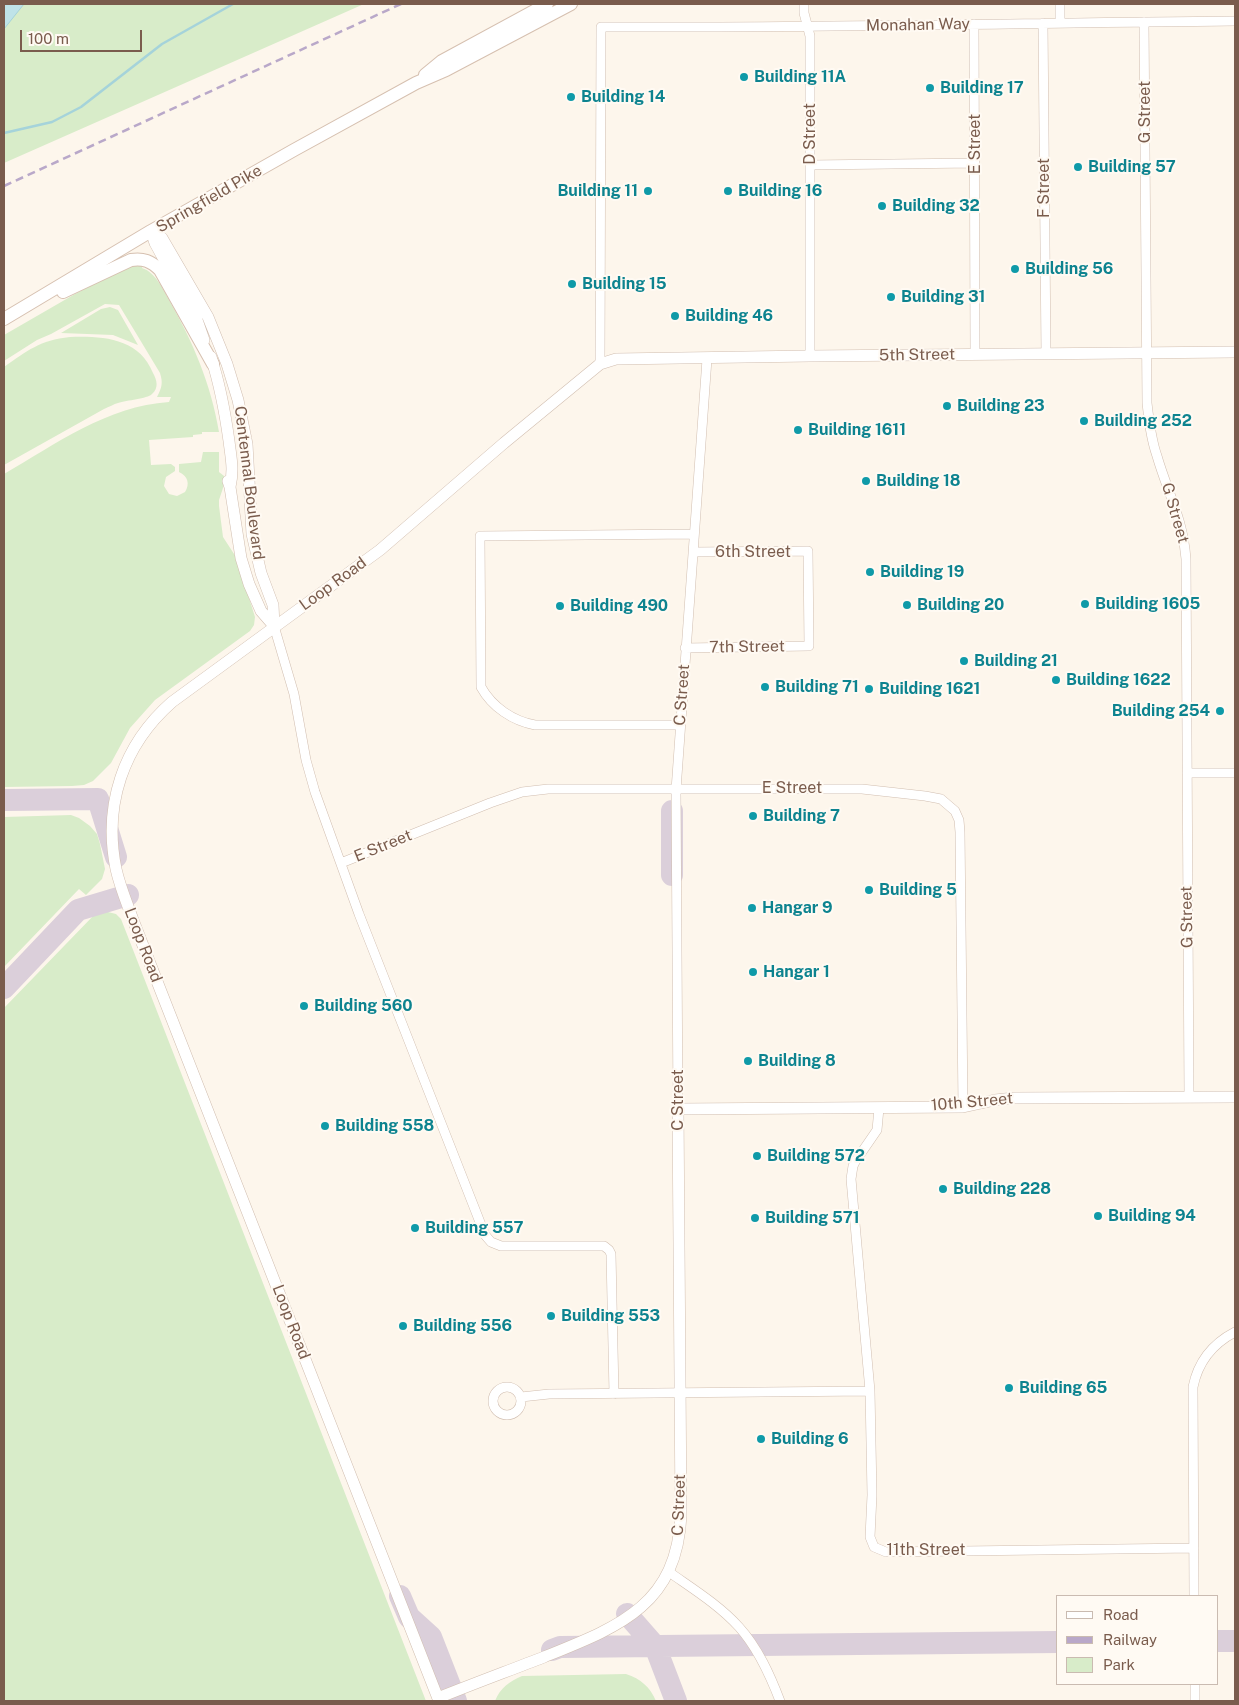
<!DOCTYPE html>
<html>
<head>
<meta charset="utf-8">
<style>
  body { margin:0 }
  #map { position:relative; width:1239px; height:1705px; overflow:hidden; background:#fdf6ec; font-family:"Public Sans",sans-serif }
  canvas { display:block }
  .frame { position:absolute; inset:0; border:5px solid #7a5c4d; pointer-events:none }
  .legend { position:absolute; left:1056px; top:1595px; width:162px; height:90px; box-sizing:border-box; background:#fffaf3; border:1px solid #cabbb1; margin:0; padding:6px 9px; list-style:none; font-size:15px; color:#7a5c4d }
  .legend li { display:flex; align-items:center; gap:10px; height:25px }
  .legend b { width:25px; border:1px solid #cabbb1 }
  .scale { position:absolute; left:20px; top:30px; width:122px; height:22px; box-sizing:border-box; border:2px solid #7a5c4d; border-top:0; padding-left:6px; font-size:15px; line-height:18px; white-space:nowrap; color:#7a5c4d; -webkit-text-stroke:4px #fffaf3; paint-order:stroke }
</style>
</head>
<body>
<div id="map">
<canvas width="1239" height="1705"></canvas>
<div class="frame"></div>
<ul class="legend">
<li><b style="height:6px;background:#fff"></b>Road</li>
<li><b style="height:6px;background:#b9a8c9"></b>Railway</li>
<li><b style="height:14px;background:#d8ecc9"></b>Park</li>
</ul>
<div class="scale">100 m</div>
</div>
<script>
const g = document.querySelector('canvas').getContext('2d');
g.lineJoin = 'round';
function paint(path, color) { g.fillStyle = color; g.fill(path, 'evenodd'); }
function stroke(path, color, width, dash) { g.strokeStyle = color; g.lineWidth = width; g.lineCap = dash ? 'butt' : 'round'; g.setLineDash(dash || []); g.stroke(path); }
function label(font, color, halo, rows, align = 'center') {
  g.font = font + ' "Public Sans",sans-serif'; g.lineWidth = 4; g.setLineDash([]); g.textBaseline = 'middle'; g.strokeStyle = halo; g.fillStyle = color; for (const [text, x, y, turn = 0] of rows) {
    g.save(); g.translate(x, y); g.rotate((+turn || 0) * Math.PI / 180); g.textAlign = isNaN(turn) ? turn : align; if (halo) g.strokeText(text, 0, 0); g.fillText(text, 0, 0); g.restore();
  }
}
const green = new Path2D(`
  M 4,4 L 364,4 L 4,163 Z
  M 143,264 L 142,268 C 155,272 163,289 169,300 C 193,342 211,384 219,432 L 202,432 L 202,434 L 193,435 L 193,437 L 149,440 L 151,465 L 171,464 L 175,467 L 175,471 L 166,477 L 164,486 L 169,494 L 177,496 L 185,492 C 190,484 188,476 179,472 L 179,464 L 201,462 L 203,452 L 219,452 L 219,472 L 224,476 L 223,488 L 219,500 L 219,506 L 223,537 L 236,557 L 255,617 L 254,625 L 250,631 L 155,700 L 130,728 L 111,763 L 93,781 L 84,785 L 72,786 L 4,787 L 4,474 C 56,444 107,406 169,402 L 171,397 L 157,397 C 162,387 163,383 160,373 L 119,305 L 105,304 L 51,334 L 37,340 L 4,361 L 4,335 L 75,294 L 129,266 Z
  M 110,307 L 118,310 L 138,345 L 113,335 L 61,333 L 101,309 Z
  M 70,337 C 103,336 139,338 153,373 C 157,380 159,388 152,394 C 147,399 127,400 118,403 C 114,404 109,407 104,409 L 4,465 L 4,367 C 27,351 40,340 70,337 Z
  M 71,815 L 79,818 L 90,826 L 97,834 L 100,844 L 105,869 L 102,879 L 86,895 L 79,889 L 4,967 L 4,817 Z
  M 104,911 L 116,914 L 121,919 L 426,1701 L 4,1701 L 4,1008 L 95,914 Z
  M 626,1674 C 641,1679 650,1687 656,1701 L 495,1701 C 500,1688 510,1681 522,1676 Z`);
const water = new Path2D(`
  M 4,4 L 24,4 L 4,29 Z`);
const stream = new Path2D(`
  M 4,133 L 52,122 L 81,107 L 162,44 L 233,4`);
const taxiway = new Path2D(`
  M 4,800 L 98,799 L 116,857
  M 672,811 L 672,875
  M 4,988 L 78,910 L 128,895
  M 400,1596 L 409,1617 L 431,1637 L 456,1701
  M 627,1614 L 655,1646 L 676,1701
  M 1218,1641 L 1235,1641
  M 552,1650 L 560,1647 L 1058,1642`);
const minor = new Path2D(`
  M 804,4 L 804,13 L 810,36 L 810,356
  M 1060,4 L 1060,23
  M 1144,22 L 1147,403 C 1149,421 1151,439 1157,456 C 1168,494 1183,518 1186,559 L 1189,1097
  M 1043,23 L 1046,354
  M 974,24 L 975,354
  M 810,165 L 975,163
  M 600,364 L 601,27 C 812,28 1024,23 1235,21
  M 274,626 L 294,694 L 306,760 L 315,792 L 359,914 L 485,1235 L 491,1242 L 501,1246 L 604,1246 L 609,1250 L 611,1254 L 614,1394
  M 685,648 L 809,646 L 808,551 L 693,552
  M 680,725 L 535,725 C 513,721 492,707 481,687 L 480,536 L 694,534
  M 1187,773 L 1235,773
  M 341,863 L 490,803 L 522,792 L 548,789 L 862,789 L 925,796 L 941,799 L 955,811 L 959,820 L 960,832 L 963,1107
  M 879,1108 L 877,1130 L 855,1162 L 853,1166 L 851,1179 L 870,1391 L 872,1495 L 870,1537 L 874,1547 L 886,1552 L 1194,1548
  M 678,1109 L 676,790 L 707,359
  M493 1401a14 14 0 1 1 28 0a14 14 0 1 1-28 0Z
  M 521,1397 L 549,1394 L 870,1391
  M 669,1572 C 693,1589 719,1605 739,1627 C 758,1648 770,1675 780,1701
  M 1194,1596 L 1193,1387 C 1198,1362 1212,1344 1235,1332
  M 1195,1684 L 1195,1701`);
const tertiary = new Path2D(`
  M 151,231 L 162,238 L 208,317 L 227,364 L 238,400 L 247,444 L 252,534 L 261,573 L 273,605 L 274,626
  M 151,231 L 155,243 L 197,320 L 204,340
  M 211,357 C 220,385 225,412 229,441 C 231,458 234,469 230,487
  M 228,481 L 230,487 L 241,558 L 249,584 L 261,611 L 274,626
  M 438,1698 C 473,1684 508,1671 544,1657 C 618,1627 677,1606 681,1515 L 678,1109 L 963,1107 L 995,1100 L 1014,1098 L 1235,1097
  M 439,1701 L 133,920 C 127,903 120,887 116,869 C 103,805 123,745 172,702 L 380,550 L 504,443 L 600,364 L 616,359 L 810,356 L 1235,352`);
const secondary = new Path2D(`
  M 425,75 L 442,61 L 547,4
  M 63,292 L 131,260 C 143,258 151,261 160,270 L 213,364
  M 4,319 L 151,231 L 294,150 L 416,83 L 446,70 L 571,4`);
const rail = new Path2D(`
  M 4,186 L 401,4`);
const markers = [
  [744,77,5,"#0f9aa8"],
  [930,88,5,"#0f9aa8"],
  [571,97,5,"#0f9aa8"],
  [1078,167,5,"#0f9aa8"],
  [648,191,5,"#0f9aa8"],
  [728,191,5,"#0f9aa8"],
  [882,206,5,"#0f9aa8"],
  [1015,269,5,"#0f9aa8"],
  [572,284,5,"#0f9aa8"],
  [891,297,5,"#0f9aa8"],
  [675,316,5,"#0f9aa8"],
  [947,406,5,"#0f9aa8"],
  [1084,421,5,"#0f9aa8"],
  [798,430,5,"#0f9aa8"],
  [866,481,5,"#0f9aa8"],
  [870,572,5,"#0f9aa8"],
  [1085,604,5,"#0f9aa8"],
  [907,605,5,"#0f9aa8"],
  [560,606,5,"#0f9aa8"],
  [964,661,5,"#0f9aa8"],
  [1056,680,5,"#0f9aa8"],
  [765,687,5,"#0f9aa8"],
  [869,689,5,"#0f9aa8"],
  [1220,711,5,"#0f9aa8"],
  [753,816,5,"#0f9aa8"],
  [869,890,5,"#0f9aa8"],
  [752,908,5,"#0f9aa8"],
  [753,972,5,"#0f9aa8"],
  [304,1006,5,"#0f9aa8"],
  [748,1061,5,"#0f9aa8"],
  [325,1126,5,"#0f9aa8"],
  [757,1156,5,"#0f9aa8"],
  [943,1189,5,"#0f9aa8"],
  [1098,1216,5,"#0f9aa8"],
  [755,1218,5,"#0f9aa8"],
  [415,1228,5,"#0f9aa8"],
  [551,1316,5,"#0f9aa8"],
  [403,1326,5,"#0f9aa8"],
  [1009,1388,5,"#0f9aa8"],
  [761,1439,5,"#0f9aa8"]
];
const streetNames = [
  ["Monahan Way",918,25,-1],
  ["G Street",1145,112,-90],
  ["D Street",810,134,-90],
  ["E Street",975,144,-90],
  ["F Street",1044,188,-90],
  ["Springfield Pike",209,199,-30],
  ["5th Street",917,355,-1],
  ["Centennal Boulevard",249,483,83],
  ["G Street",1175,513,74],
  ["6th Street",753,552],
  ["Loop Road",333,584,-36],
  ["7th Street",747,647,-1],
  ["C Street",682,695,-86],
  ["E Street",792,788],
  ["E Street",383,846,-22],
  ["G Street",1187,917,-91],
  ["Loop Road",143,945,69],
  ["C Street",678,1100,-90],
  ["10th Street",972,1102,-5],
  ["Loop Road",291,1322,69],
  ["C Street",679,1505,-88],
  ["11th Street",926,1550]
];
const cultureNames = [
  ["Building 11A",754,77],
  ["Building 17",940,88],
  ["Building 14",581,97],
  ["Building 57",1088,167],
  ["Building 11",638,191,"right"],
  ["Building 16",738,191],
  ["Building 32",892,206],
  ["Building 56",1025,269],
  ["Building 15",582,284],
  ["Building 31",901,297],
  ["Building 46",685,316],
  ["Building 23",957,406],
  ["Building 252",1094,421],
  ["Building 1611",808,430],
  ["Building 18",876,481],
  ["Building 19",880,572],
  ["Building 1605",1095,604],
  ["Building 20",917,605],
  ["Building 490",570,606],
  ["Building 21",974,661],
  ["Building 1622",1066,680],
  ["Building 71",775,687],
  ["Building 1621",879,689],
  ["Building 254",1210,711,"right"],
  ["Building 7",763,816],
  ["Building 5",879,890],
  ["Hangar 9",762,908],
  ["Hangar 1",763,972],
  ["Building 560",314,1006],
  ["Building 8",758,1061],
  ["Building 558",335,1126],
  ["Building 572",767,1156],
  ["Building 228",953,1189],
  ["Building 94",1108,1216],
  ["Building 571",765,1218],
  ["Building 557",425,1228],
  ["Building 553",561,1316],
  ["Building 556",413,1326],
  ["Building 65",1019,1388],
  ["Building 6",771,1439]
];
paint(green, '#d8ecc9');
paint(water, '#bfe3e8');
stroke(water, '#a5d3da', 1);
stroke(stream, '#a5d3da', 2.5);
stroke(taxiway, '#dbcfda', 22);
stroke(minor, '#d1beb0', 10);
stroke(tertiary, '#d1beb0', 12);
stroke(secondary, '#d6c0b0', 14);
stroke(minor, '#fff', 9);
stroke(tertiary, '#fff', 11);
stroke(secondary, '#fff', 12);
stroke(rail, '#b9a8c9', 2.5, [8, 5]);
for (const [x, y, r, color] of markers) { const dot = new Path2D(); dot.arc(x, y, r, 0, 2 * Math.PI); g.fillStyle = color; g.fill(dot); stroke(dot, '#fffaf3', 2); }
label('16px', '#7a5c4d', '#fffaf3', streetNames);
label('bold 16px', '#0d838f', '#fffaf3', cultureNames, 'left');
</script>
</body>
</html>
